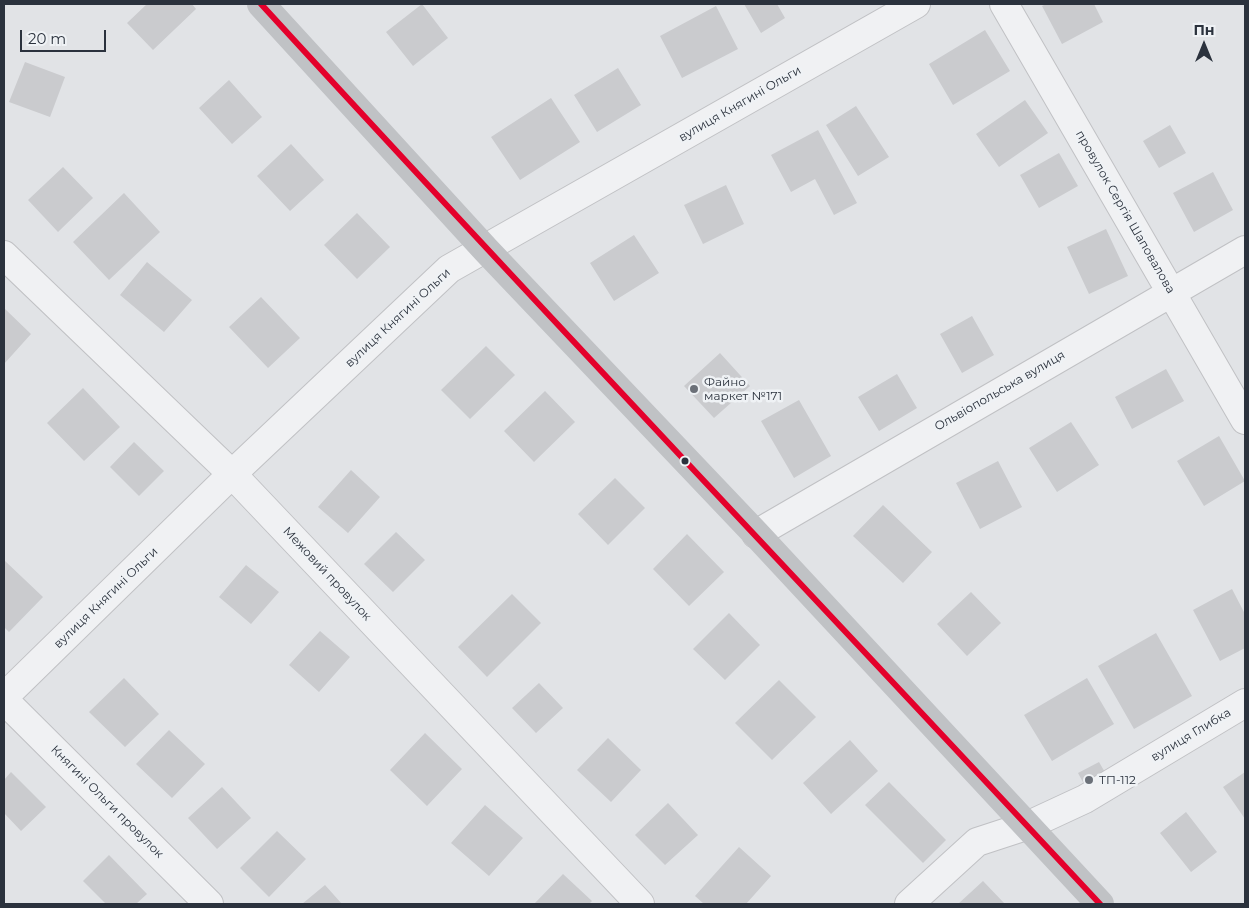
<!DOCTYPE html>
<html>
<head>
<meta charset="utf-8">
<style>
  body { margin:0 }
  #map { position:relative; width:1249px; height:908px; overflow:hidden; background:#e1e3e6; font-family:Montserrat,sans-serif }
  canvas { display:block }
  .frame { position:absolute; inset:0; border:5px solid #2b323d; pointer-events:none }
  .north { position:absolute; left:1179px; top:20px; width:50px; height:50px; -webkit-text-stroke:4px #eff2f5; paint-order:stroke; rotate:0deg; font-size:14px; font-weight:700; line-height:20px; text-align:center; color:#2b323d }
  .north::after { content:''; display:block; margin:auto; width:18px; height:22px; background:#2b323d; clip-path:polygon(50% 0,100% 100%,50% 72%,0 100%) }
  .scale { position:absolute; left:20px; top:30px; width:86px; height:22px; box-sizing:border-box; border:2px solid #2b323d; border-top:0; padding-left:6px; font-size:15px; line-height:18px; white-space:nowrap; color:#2b323d; -webkit-text-stroke:4px #eff2f5; paint-order:stroke }
</style>
</head>
<body>
<div id="map">
<canvas width="1249" height="908"></canvas>
<div class="frame"></div>
<div class="north">Пн</div>
<div class="scale">20 m</div>
</div>
<script>
const g = document.querySelector('canvas').getContext('2d');
g.lineJoin = 'round';
function paint(path, color) { g.fillStyle = color; g.fill(path, 'evenodd'); }
function stroke(path, color, width, dash) { g.strokeStyle = color; g.lineWidth = width; g.lineCap = dash ? 'butt' : 'round'; g.setLineDash(dash || []); g.stroke(path); }
function label(font, color, halo, rows, align = 'center') {
  g.font = font + ' Montserrat,sans-serif'; g.lineWidth = 5; g.setLineDash([]); g.textBaseline = 'middle'; g.strokeStyle = halo; g.fillStyle = color; for (const [text, x, y, turn = 0] of rows) {
    g.save(); g.translate(x, y); g.rotate((+turn || 0) * Math.PI / 180); g.textAlign = isNaN(turn) ? turn : align; if (halo) g.strokeText(text, 0, 0); g.fillText(text, 0, 0); g.restore();
  }
}
const building = new Path2D(`
  M 147,4 L 192,4 L 196,9 L 153,50 L 127,23 Z
  M 422,4 L 448,38 L 413,66 L 386,32 Z
  M 744,4 L 777,4 L 785,18 L 761,33 Z
  M 1046,4 L 1094,4 L 1103,22 L 1062,44 L 1042,6 Z
  M 716,6 L 738,49 L 682,78 L 660,36 Z
  M 985,30 L 1010,71 L 953,105 L 929,64 Z
  M 25,62 L 65,77 L 50,117 L 9,102 Z
  M 618,68 L 641,105 L 597,132 L 574,95 Z
  M 229,80 L 262,117 L 232,144 L 199,108 Z
  M 551,98 L 580,142 L 520,180 L 491,137 Z
  M 1025,100 L 1048,133 L 999,167 L 976,134 Z
  M 856,106 L 889,157 L 858,176 L 826,125 Z
  M 1170,125 L 1186,153 L 1159,168 L 1143,141 Z
  M 818,130 L 857,203 L 834,215 L 815,179 L 791,192 L 771,155 Z
  M 291,144 L 324,180 L 290,211 L 257,176 Z
  M 1059,153 L 1078,186 L 1039,208 L 1020,175 Z
  M 63,167 L 93,198 L 58,232 L 28,200 Z
  M 1213,172 L 1233,210 L 1194,232 L 1173,193 Z
  M 726,185 L 744,224 L 703,244 L 684,205 Z
  M 124,193 L 160,232 L 109,280 L 73,242 Z
  M 357,213 L 390,247 L 357,279 L 324,245 Z
  M 1106,229 L 1128,276 L 1089,294 L 1067,247 Z
  M 634,235 L 659,273 L 614,301 L 590,263 Z
  M 147,262 L 192,300 L 164,332 L 120,295 Z
  M 261,297 L 300,338 L 268,368 L 229,327 Z
  M 4,308 L 31,334 L 4,364 Z
  M 972,316 L 994,355 L 962,373 L 940,334 Z
  M 486,346 L 515,375 L 470,419 L 441,390 Z
  M 720,353 L 750,386 L 714,418 L 684,386 Z
  M 1166,369 L 1184,401 L 1132,429 L 1115,397 Z
  M 897,374 L 917,408 L 879,431 L 858,397 Z
  M 83,388 L 120,427 L 84,461 L 47,423 Z
  M 545,391 L 575,422 L 534,462 L 504,431 Z
  M 799,400 L 831,456 L 794,478 L 761,421 Z
  M 1071,422 L 1099,465 L 1057,492 L 1029,448 Z
  M 1219,436 L 1245,481 L 1204,506 L 1177,461 Z
  M 134,442 L 164,471 L 139,496 L 110,467 Z
  M 998,461 L 1022,507 L 980,529 L 956,483 Z
  M 351,470 L 380,497 L 348,533 L 318,507 Z
  M 615,478 L 645,508 L 608,545 L 578,514 Z
  M 883,505 L 932,552 L 903,583 L 853,536 Z
  M 396,532 L 425,560 L 393,592 L 364,564 Z
  M 687,534 L 724,572 L 689,606 L 653,569 Z
  M 4,560 L 43,597 L 9,632 L 4,627 Z
  M 246,565 L 279,592 L 251,624 L 219,597 Z
  M 1232,589 L 1245,614 L 1245,648 L 1220,661 L 1193,610 Z
  M 971,592 L 1001,623 L 967,656 L 937,624 Z
  M 512,594 L 541,623 L 487,677 L 458,647 Z
  M 729,613 L 760,645 L 725,680 L 693,649 Z
  M 320,631 L 350,657 L 319,692 L 289,665 Z
  M 1156,633 L 1192,696 L 1134,729 L 1098,666 Z
  M 124,678 L 159,714 L 125,747 L 89,712 Z
  M 1087,678 L 1114,724 L 1052,761 L 1024,715 Z
  M 779,680 L 816,717 L 772,760 L 735,723 Z
  M 539,683 L 563,708 L 536,733 L 512,708 Z
  M 169,730 L 205,764 L 172,798 L 136,764 Z
  M 425,733 L 462,769 L 427,806 L 390,770 Z
  M 608,738 L 641,770 L 611,802 L 577,770 Z
  M 850,740 L 878,771 L 831,814 L 803,783 Z
  M 1099,762 L 1106,774 L 1085,786 L 1078,773 Z
  M 11,772 L 46,807 L 21,831 L 4,813 L 4,780 Z
  M 1245,772 L 1245,819 L 1223,787 Z
  M 889,782 L 946,840 L 923,863 L 865,805 Z
  M 222,787 L 251,818 L 217,849 L 188,818 Z
  M 668,803 L 698,835 L 665,865 L 635,835 Z
  M 485,805 L 523,838 L 489,876 L 451,843 Z
  M 1186,812 L 1217,852 L 1191,872 L 1160,833 Z
  M 277,831 L 306,859 L 269,897 L 240,868 Z
  M 739,847 L 771,876 L 746,904 L 704,904 L 695,896 Z
  M 109,855 L 147,894 L 136,904 L 106,904 L 83,881 Z
  M 563,874 L 592,901 L 589,904 L 534,904 Z
  M 983,881 L 1005,904 L 958,904 Z
  M 325,885 L 342,904 L 302,904 Z`);
const street = new Path2D(`
  M 1004,4 L 1245,420
  M 4,255 L 232,474 L 640,904
  M 756,534 L 1245,250
  M 4,697 L 232,474 L 449,269 L 916,4
  M 4,700 L 209,904
  M 909,904 L 977,842 L 1029,825 L 1085,799 L 1245,703`);
const secondary = new Path2D(`
  M 261,4 L 486,250 L 756,534 L 1100,904`);
const bus1 = new Path2D(`
  M 261,4 C 538,307 821,604 1100,904`);
const markers = [
  [694,389,5,"#6b7078"],
  [685,461,4.5,"#2b323d"],
  [1089,780,5,"#6b7078"]
];
const streetNames = [
  ["вулиця Княгині Ольги",740,104,-30],
  ["провулок Сергія Шаповалова",1125,212,60],
  ["вулиця Княгині Ольги",398,318,-43],
  ["Ольвіопольська вулиця",1000,391,-30],
  ["Межовий провулок",327,574,47],
  ["вулиця Княгині Ольги",106,598,-44],
  ["вулиця Глибка",1191,735,-31],
  ["Княгині Ольги провулок",107,802,45]
];
const poiNames = [
  ["Файно",704,382],
  ["маркет №171",704,396],
  ["ТП-112",1099,780]
];
paint(building, '#cacbce');
stroke(street, '#c0c1c4', 30);
stroke(street, '#f0f1f3', 28);
stroke(secondary, '#c0c2c5', 28);
stroke(bus1, '#e4002b', 6);
for (const [x, y, r, color] of markers) { const dot = new Path2D(); dot.arc(x, y, r, 0, 2 * Math.PI); g.fillStyle = color; g.fill(dot); stroke(dot, '#eff2f5', 2); }
label('12px', '#2b323d', '#eff2f5', streetNames);
label('12px', '#2b323d', '#eff2f5', poiNames, 'left');
</script>
</body>
</html>
